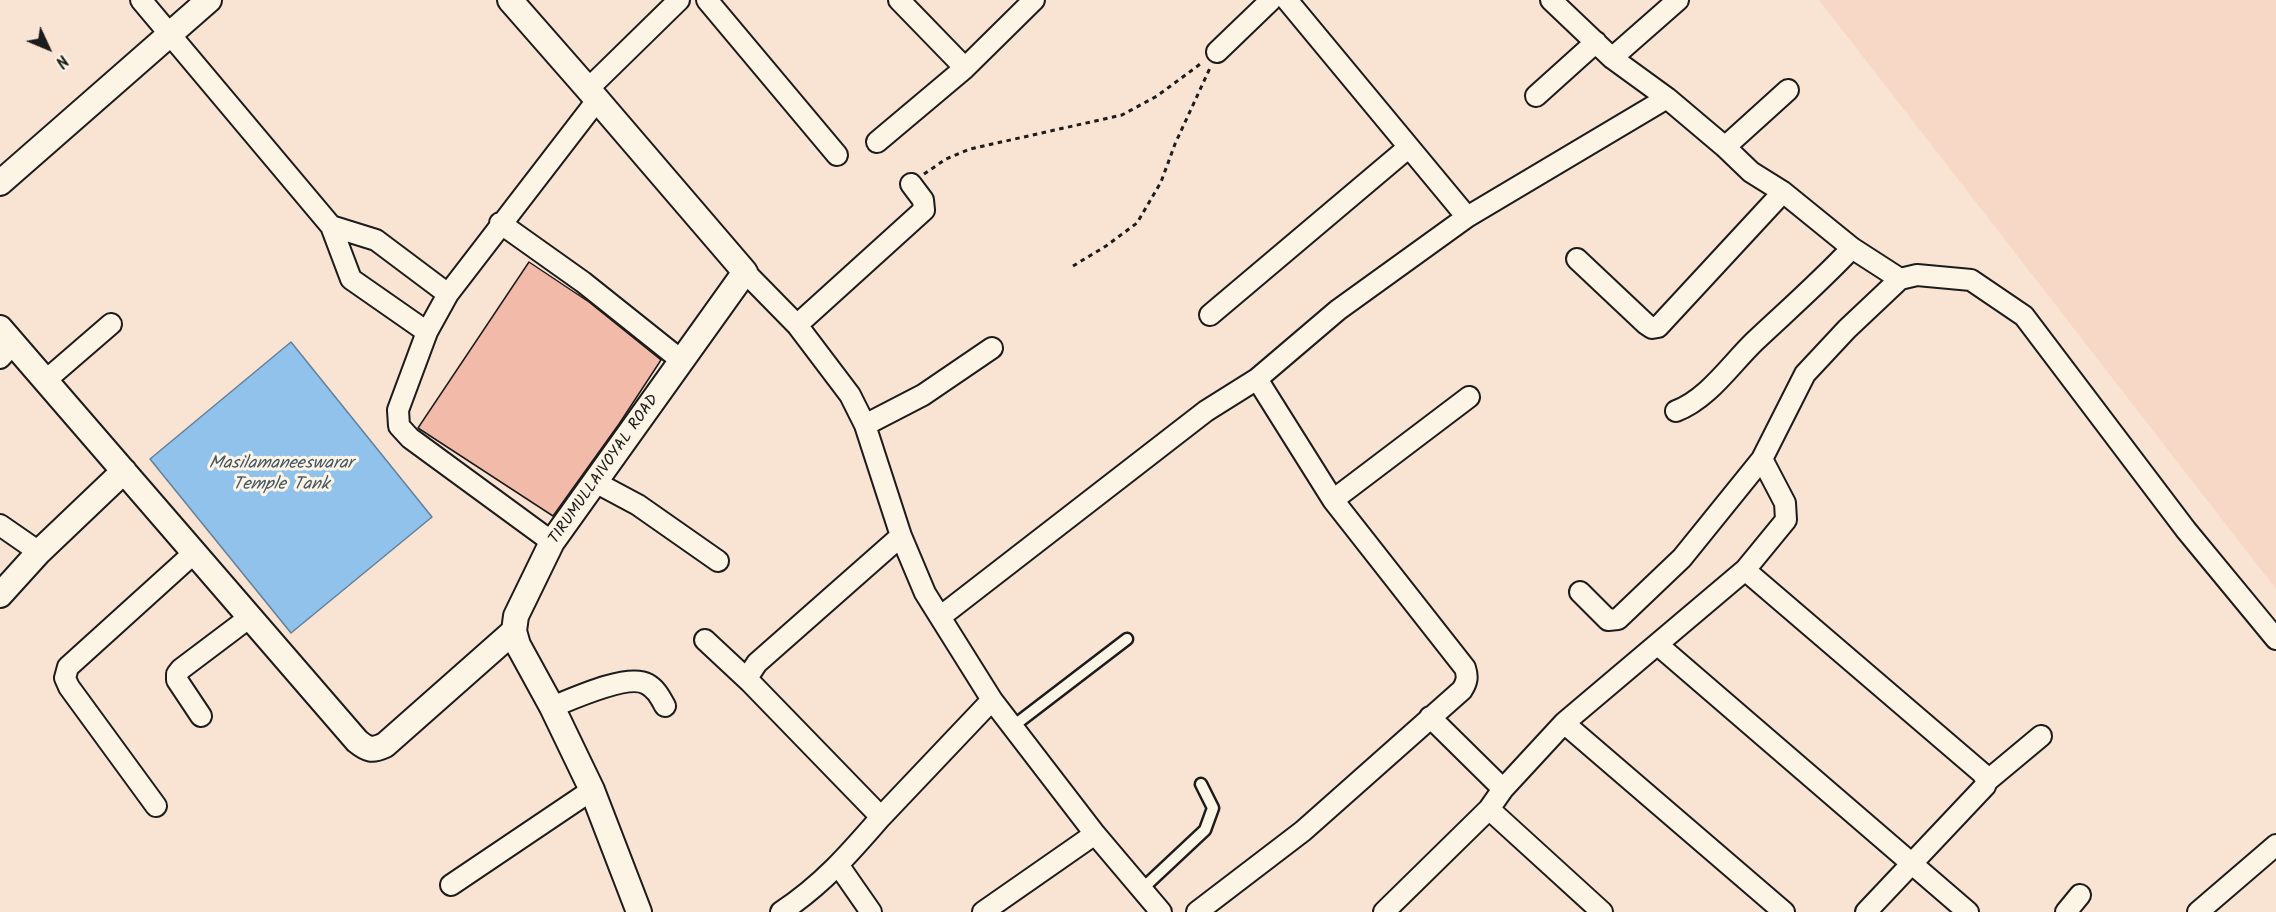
<!DOCTYPE html>
<html>
<head>
<meta charset="utf-8">
<style>
  body { margin:0 }
  #map { position:relative; width:2276px; height:912px; overflow:hidden; background:#f9e3d3; font-family:Kalam,sans-serif }
  canvas { display:block }
  .north { position:absolute; left:18px; top:18px; width:60px; height:60px; -webkit-text-stroke:4px #fcf5e5; paint-order:stroke; rotate:134deg; font-size:16px; font-weight:700; line-height:24px; text-align:center; color:#1c1c1c }
  .north::after { content:''; display:block; margin:auto; width:21px; height:27px; background:#1c1c1c; clip-path:polygon(50% 0,100% 100%,50% 72%,0 100%) }
</style>
</head>
<body>
<div id="map">
<canvas width="2276" height="912"></canvas>
<div class="north">N</div>
</div>
<script>
const g = document.querySelector('canvas').getContext('2d');
g.lineJoin = 'round';
function paint(path, color) { g.fillStyle = color; g.fill(path, 'evenodd'); }
function stroke(path, color, width, dash) { g.strokeStyle = color; g.lineWidth = width; g.lineCap = dash ? 'butt' : 'round'; g.setLineDash(dash || []); g.stroke(path); }
function label(font, color, halo, rows, align = 'center') {
  g.font = font + ' Kalam,sans-serif'; g.lineWidth = 6; g.setLineDash([]); g.textBaseline = 'middle'; g.strokeStyle = halo; g.fillStyle = color; for (const [text, x, y, turn = 0] of rows) {
    g.save(); g.translate(x, y); g.rotate((+turn || 0) * Math.PI / 180); g.textAlign = isNaN(turn) ? turn : align; if (halo) g.strokeText(text, 0, 0); g.fillText(text, 0, 0); g.restore();
  }
}
const built = new Path2D(`
  M 1819,0 L 2276,0 L 2276,589 Z`);
const water = new Path2D(`
  M 291,342 L 432,517 L 291,633 L 150,459 Z`);
const building = new Path2D(`
  M 529,262 L 589,302 L 661,360 L 619,424 L 553,516 L 418,428 Z`);
const path = new Path2D(`
  M 924,174 L 946,159 L 970,149 L 1122,115 L 1157,96 L 1203,62
  M 1073,266 L 1106,246 L 1137,223 L 1161,182 L 1175,144 L 1210,68`);
const service = new Path2D(`
  M 1012,727 L 1127,639
  M 1141,890 L 1205,830 L 1213,808 L 1201,784`);
const minor = new Path2D(`
  M 141,0 L 331,226 L 351,279 L 427,332 L 448,294 L 598,99
  M 707,0 L 837,155
  M 899,0 L 965,68
  M 1287,0 L 1467,217
  M 1551,0 L 1612,58 L 1667,98 L 1725,147 L 1751,172 L 1783,192 L 1852,248 L 1900,279 L 1917,275 L 1971,280 L 2024,316 L 2186,530 L 2276,639
  M 1217,52 L 1271,0
  M 1612,58 L 1678,0
  M 588,89 L 679,0
  M 1536,96 L 1596,42
  M 877,142 L 965,68 L 1034,0
  M 1725,147 L 1788,90
  M 500,223 L 583,282 L 682,361
  M 331,226 L 376,240 L 448,294
  M 1577,259 L 1646,324 L 1652,328 L 1658,327 L 1783,192
  M 745,272 L 797,325 L 850,395 L 865,425 L 901,536 L 757,663 L 749,675 L 750,682
  M 1210,315 L 1409,147
  M 797,325 L 924,210 L 923,200 L 911,184
  M 427,332 L 398,410 L 399,426 L 410,438 L 552,542
  M 0,358 L 13,344
  M 1257,379 L 1333,500
  M 45,381 L 111,324
  M 1676,411 C 1708,399 1731,364 1755,341 C 1788,310 1821,281 1852,248
  M 865,425 L 923,395 L 992,348
  M 595,482 L 638,505 L 718,561
  M 0,525 L 39,552
  M 901,536 L 925,593 L 940,617
  M 1745,570 L 1786,520 L 1785,503 L 1762,459
  M 1580,592 L 1608,620 L 1618,619 L 1682,558 L 1762,459 L 1805,374 L 1847,329 L 1900,279
  M 705,640 L 750,682 L 881,817 C 849,854 822,885 781,912
  M 1658,645 L 1968,912
  M 992,700 L 940,617 L 1206,411 L 1257,379 L 1338,310 L 1467,217 L 1667,98
  M 552,707 C 572,699 628,673 647,684 C 656,689 660,697 665,706
  M 201,716 L 177,680 L 177,674 L 181,669 L 250,617
  M 1430,717 L 1503,789
  M 1564,723 L 1784,912
  M 1987,781 L 2041,736
  M 156,806 L 69,687 L 65,678 L 68,667 L 194,553
  M 881,817 L 992,700 L 1095,834 L 1161,912
  M 839,866 L 871,912
  M 451,885 L 592,790
  M 983,912 L 1095,834
  M 1197,912 L 1303,831 L 1462,690 C 1467,682 1468,677 1465,668 L 1333,500 L 1469,397
  M 1384,912 L 1489,809
  M 1602,912 L 1489,809 L 1503,789 L 1564,723 L 1745,570 L 1982,773 L 1987,781 L 1985,786 L 1866,912
  M 2066,912 L 2080,895
  M 2198,912 L 2276,845`);
const tertiary = new Path2D(`
  M 510,0 L 588,89 L 745,272 L 552,542 L 516,616 L 514,631 L 518,645 L 552,707 L 592,790 L 639,912
  M 0,183 L 209,0
  M 0,328 L 357,741 C 368,750 372,751 385,745 L 514,631
  M 0,595 L 39,552 L 124,471`);
const streetNames = [
  ["TIRUMULLAIVOYAL ROAD",605,470,-55]
];
const waterNames = [
  ["Masilamaneeswarar",281,465],
  ["Temple Tank",281,486]
];
paint(built, '#f7d7c6');
paint(water, '#90c2ec');
stroke(water, '#628099', 1.5);
paint(building, '#f2baa9');
stroke(building, '#1c1c1c', 1.5);
stroke(service, '#1c1c1c', 15);
stroke(minor, '#1c1c1c', 24);
stroke(tertiary, '#1c1c1c', 28);
stroke(path, '#1c1c1c', 3, [4.5, 4.5]);
stroke(service, '#fcf5e5', 10);
stroke(minor, '#fcf5e5', 20);
stroke(tertiary, '#fcf5e5', 24);
label('16px', '#1c1c1c', '#fcf5e5', streetNames);
label('italic 18px', '#455665', '#fcf5e5', waterNames);
</script>
</body>
</html>
